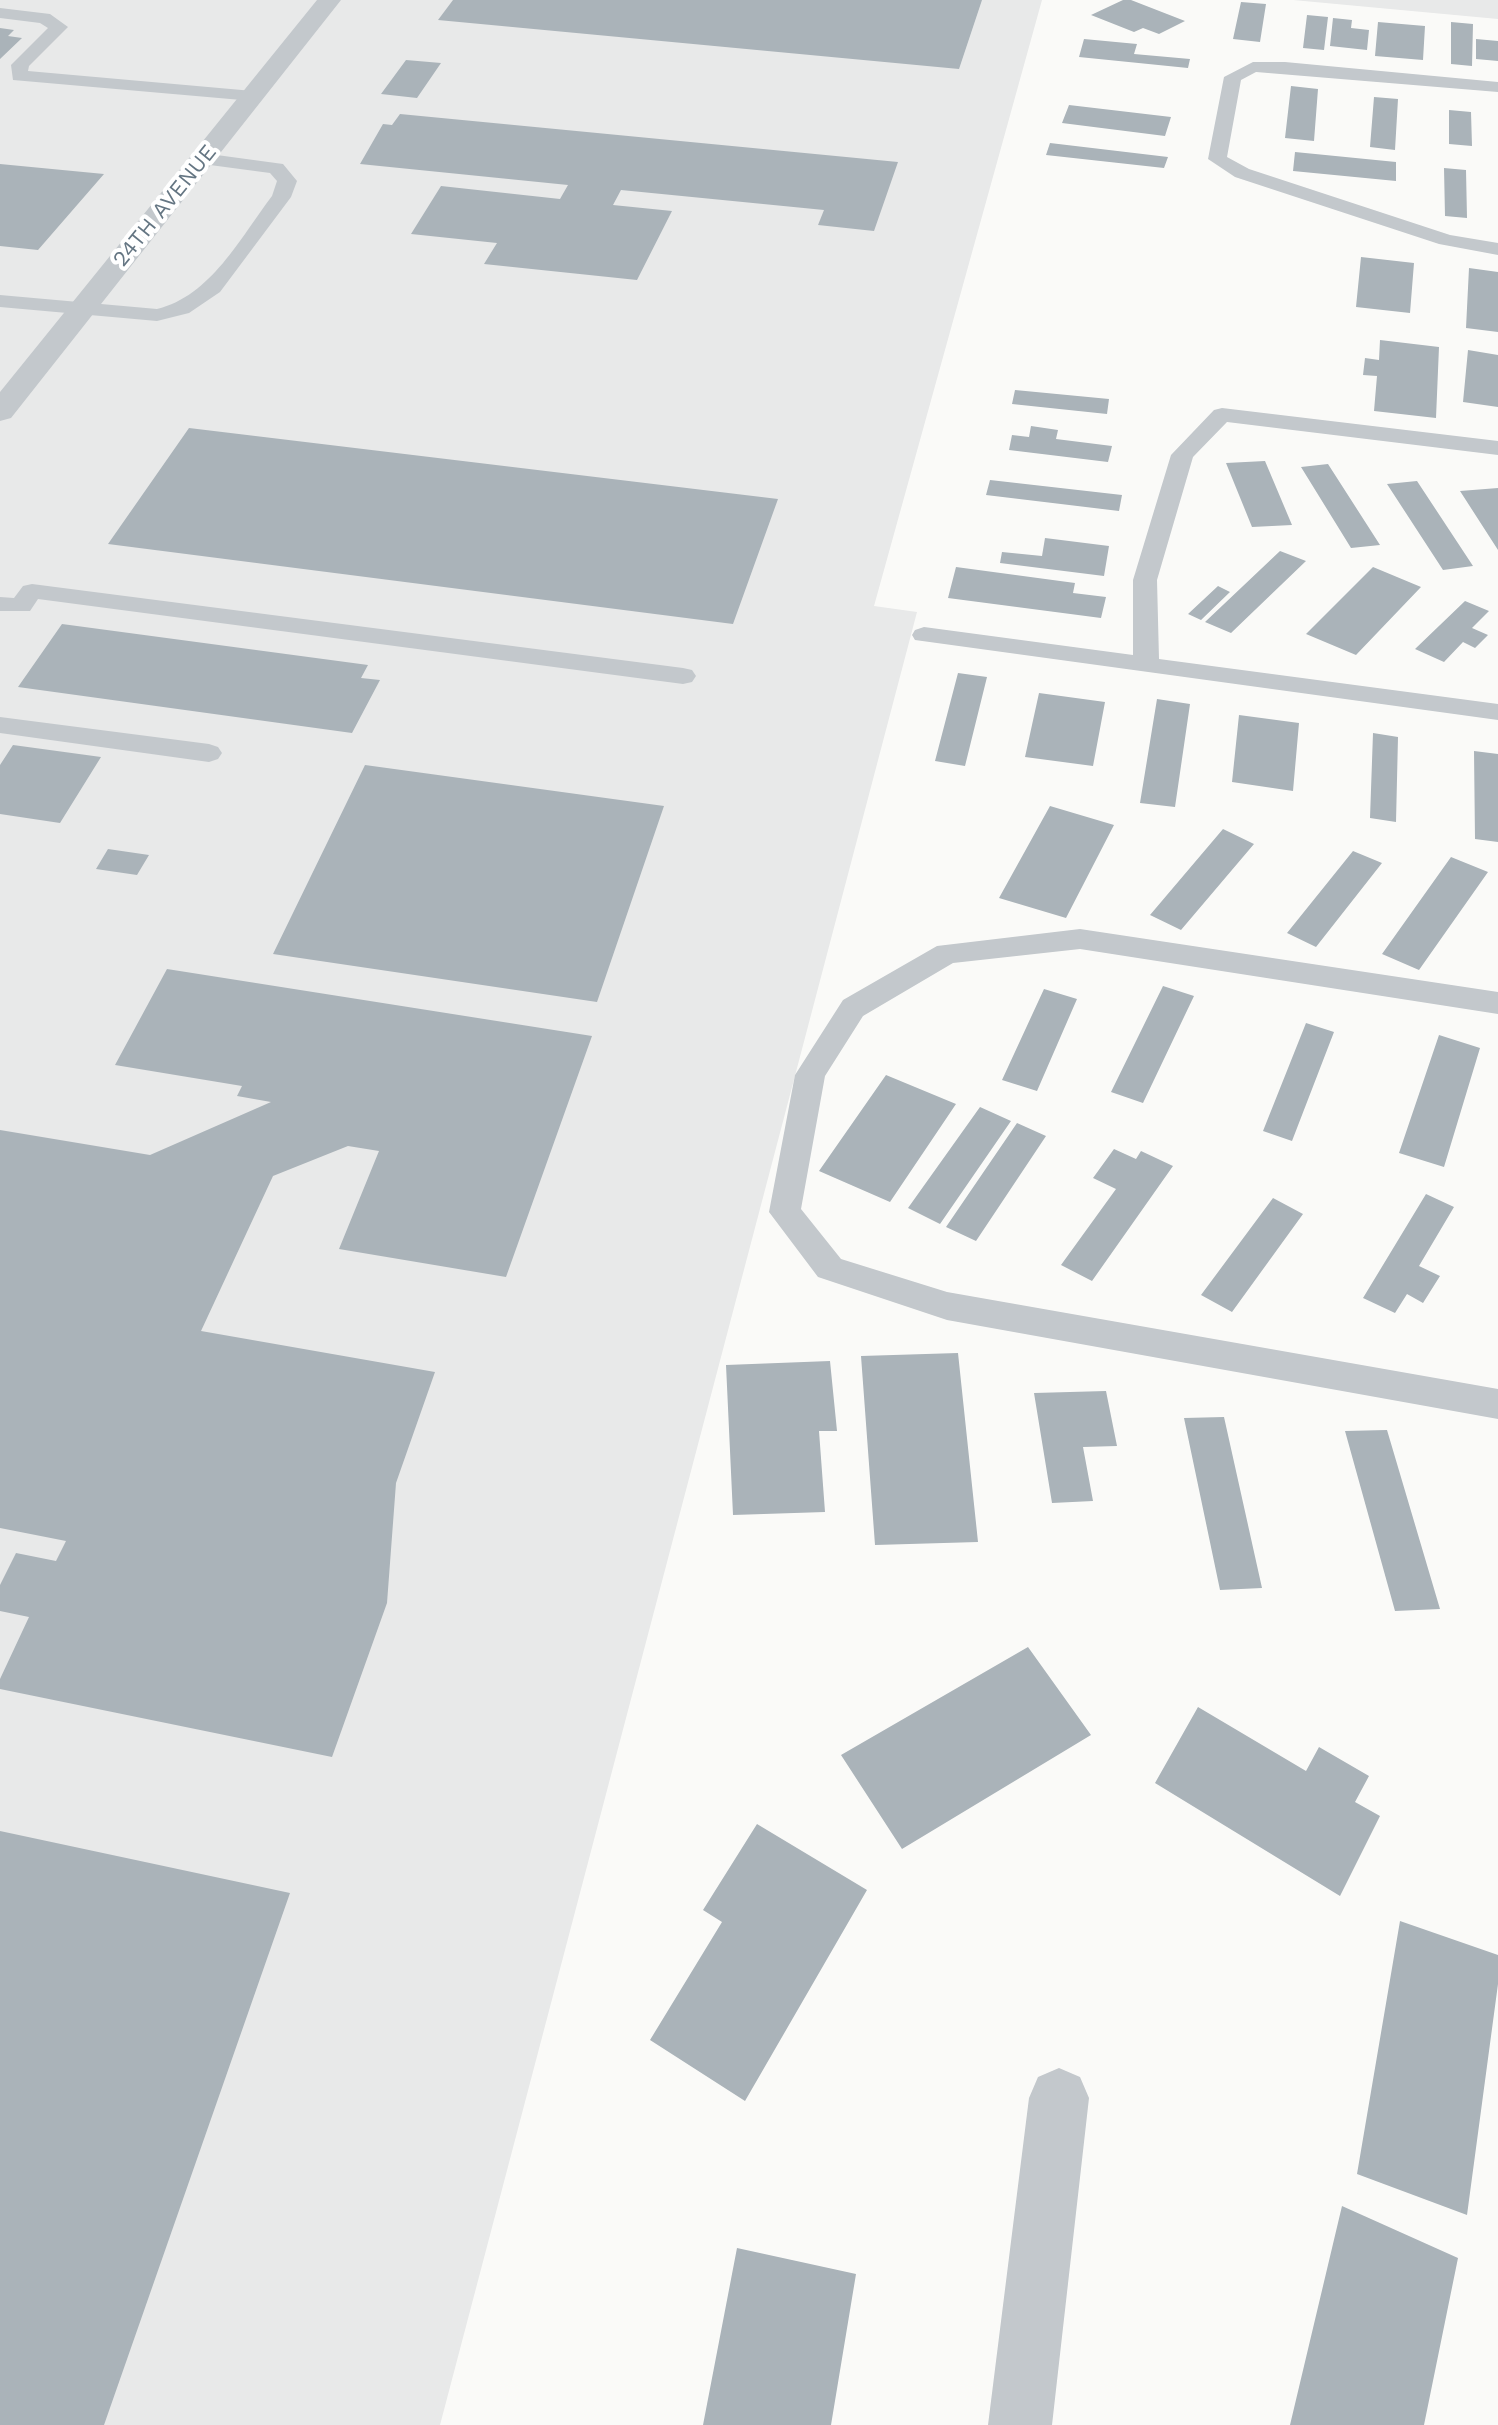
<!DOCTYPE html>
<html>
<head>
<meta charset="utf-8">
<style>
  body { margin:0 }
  canvas { display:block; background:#fafaf8 }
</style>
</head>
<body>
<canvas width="1498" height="2425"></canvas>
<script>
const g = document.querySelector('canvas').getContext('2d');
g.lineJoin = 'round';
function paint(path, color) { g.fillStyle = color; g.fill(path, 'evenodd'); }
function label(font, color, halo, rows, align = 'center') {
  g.font = font + ' "Work Sans",sans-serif'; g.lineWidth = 8; g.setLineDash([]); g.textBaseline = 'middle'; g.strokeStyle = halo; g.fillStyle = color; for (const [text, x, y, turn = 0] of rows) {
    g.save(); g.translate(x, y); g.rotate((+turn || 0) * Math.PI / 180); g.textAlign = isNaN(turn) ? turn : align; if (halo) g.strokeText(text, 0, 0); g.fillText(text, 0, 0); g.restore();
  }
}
const built = new Path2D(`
  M 0,0 L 1042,0 L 874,606 L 917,612 L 440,2425 L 0,2425 Z
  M 1293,0 L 1498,0 L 1498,19 Z`);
const building = new Path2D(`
  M 453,0 L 982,0 L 959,69 L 438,20 Z
  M 1123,0 L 1131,0 L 1185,21 L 1159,34 L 1143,28 L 1134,32 L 1091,15 Z
  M 1241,2 L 1266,4 L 1260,42 L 1233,39 Z
  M 1307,15 L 1328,17 L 1324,50 L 1303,48 Z
  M 1333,18 L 1352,20 L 1351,28 L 1369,30 L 1367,50 L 1330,46 Z
  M 1378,22 L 1425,26 L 1423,60 L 1375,56 Z
  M 1451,22 L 1473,24 L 1472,66 L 1451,64 Z
  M 0,28 L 14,30 L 8,36 L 22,38 L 0,59 Z
  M 1084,39 L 1137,44 L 1134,54 L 1190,59 L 1188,68 L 1079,57 Z
  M 1476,39 L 1498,41 L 1498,61 L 1476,59 Z
  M 406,60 L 441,63 L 417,98 L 381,94 Z
  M 1291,86 L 1318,89 L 1314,141 L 1285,138 Z
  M 1374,97 L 1398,99 L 1395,150 L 1370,147 Z
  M 1069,105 L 1171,117 L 1165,136 L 1062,123 Z
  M 1449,110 L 1471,112 L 1472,146 L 1449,144 Z
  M 400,114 L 898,162 L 874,231 L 818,225 L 824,210 L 621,190 L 613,205 L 672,211 L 637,280 L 484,264 L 497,243 L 411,234 L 441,186 L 560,199 L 568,185 L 360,164 L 383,124 L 392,125 Z
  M 1050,143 L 1168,157 L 1164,168 L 1046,155 Z
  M 1295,152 L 1396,162 L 1396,181 L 1293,171 Z
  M 0,164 L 104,174 L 38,250 L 0,246 Z
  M 1444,168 L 1466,170 L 1467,218 L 1445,216 Z
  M 1361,257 L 1414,263 L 1410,313 L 1356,307 Z
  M 1469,268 L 1498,272 L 1498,332 L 1466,328 Z
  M 1380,340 L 1439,347 L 1436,418 L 1374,411 L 1377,376 L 1363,375 L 1365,358 L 1379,360 Z
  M 1468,350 L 1498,355 L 1498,407 L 1463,402 Z
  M 1015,390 L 1109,399 L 1107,414 L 1012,404 Z
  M 1031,426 L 1058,430 L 1056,439 L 1112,446 L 1108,462 L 1009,450 L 1012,435 L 1029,437 Z
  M 189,428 L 778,499 L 733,624 L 108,544 Z
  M 1265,461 L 1292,525 L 1252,527 L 1226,463 Z
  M 1328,464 L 1380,545 L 1351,548 L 1301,467 Z
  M 990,480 L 1122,495 L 1119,511 L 986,495 Z
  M 1417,481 L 1473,566 L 1443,570 L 1387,484 Z
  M 1498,488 L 1498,550 L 1460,491 Z
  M 1045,538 L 1109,546 L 1104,576 L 1000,563 L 1002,552 L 1042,556 Z
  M 1280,551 L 1306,561 L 1231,633 L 1205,622 Z
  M 956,567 L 1075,583 L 1073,593 L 1106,597 L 1101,618 L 948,598 Z
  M 1373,567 L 1421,587 L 1356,655 L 1306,634 Z
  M 1218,586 L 1230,592 L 1201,620 L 1188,614 Z
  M 1465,601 L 1489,611 L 1472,628 L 1488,635 L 1475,648 L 1463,642 L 1444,662 L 1415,649 Z
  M 62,624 L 368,665 L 361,678 L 380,680 L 352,733 L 18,687 Z
  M 958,673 L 987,677 L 965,766 L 935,761 Z
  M 1039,693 L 1105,702 L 1093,766 L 1025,757 Z
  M 1157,699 L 1190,704 L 1175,807 L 1140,803 Z
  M 1239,715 L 1299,723 L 1293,791 L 1232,782 Z
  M 1373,733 L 1398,737 L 1396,822 L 1370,818 Z
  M 13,745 L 101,757 L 60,823 L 0,814 L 0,765 Z
  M 1474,751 L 1498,754 L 1498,842 L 1475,839 Z
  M 365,765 L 664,806 L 597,1002 L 273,954 Z
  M 1050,806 L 1114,825 L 1066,918 L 999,898 Z
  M 1223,829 L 1254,844 L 1181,930 L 1150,915 Z
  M 108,849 L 149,855 L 137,875 L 96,869 Z
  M 1353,851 L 1382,863 L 1316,947 L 1287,933 Z
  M 1451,857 L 1488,872 L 1419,970 L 1382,954 Z
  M 167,969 L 592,1036 L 506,1277 L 339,1249 L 379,1151 L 348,1146 L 273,1176 L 201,1331 L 435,1372 L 396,1483 L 387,1603 L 332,1757 L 0,1689 L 0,1679 L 29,1617 L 0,1611 L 0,1585 L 16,1553 L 56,1561 L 66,1541 L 0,1528 L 0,1130 L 150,1155 L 271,1102 L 237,1096 L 242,1086 L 115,1065 Z
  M 1163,986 L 1194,996 L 1143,1103 L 1111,1092 Z
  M 1044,989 L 1077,999 L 1037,1091 L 1002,1080 Z
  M 1306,1023 L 1334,1032 L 1292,1141 L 1263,1131 Z
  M 1439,1035 L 1480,1048 L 1444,1167 L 1399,1153 Z
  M 886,1075 L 956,1104 L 890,1202 L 819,1171 Z
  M 980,1107 L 1011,1121 L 940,1224 L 908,1208 Z
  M 1017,1123 L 1046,1136 L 976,1241 L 946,1227 Z
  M 1114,1149 L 1136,1159 L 1141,1151 L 1173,1166 L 1092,1281 L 1061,1265 L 1116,1189 L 1093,1178 Z
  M 1426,1194 L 1454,1207 L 1419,1266 L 1440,1276 L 1423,1303 L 1407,1294 L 1395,1313 L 1363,1298 Z
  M 1273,1198 L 1303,1214 L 1232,1312 L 1201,1295 Z
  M 958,1353 L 978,1542 L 875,1545 L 861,1356 Z
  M 830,1361 L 837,1431 L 819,1431 L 825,1512 L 733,1515 L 726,1365 Z
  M 1106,1391 L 1117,1446 L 1083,1447 L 1093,1501 L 1052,1503 L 1034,1393 Z
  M 1224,1417 L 1262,1588 L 1220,1590 L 1184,1418 Z
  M 1387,1430 L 1440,1609 L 1395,1611 L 1345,1431 Z
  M 1028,1647 L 1091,1735 L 902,1849 L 841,1755 Z
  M 1198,1707 L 1306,1771 L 1319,1747 L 1369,1776 L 1355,1802 L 1380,1816 L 1340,1896 L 1155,1783 Z
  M 757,1824 L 867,1890 L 745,2101 L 650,2040 L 722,1922 L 703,1910 Z
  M 0,1831 L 290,1893 L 104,2425 L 0,2425 Z
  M 1400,1921 L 1498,1955 L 1498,1984 L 1467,2215 L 1357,2174 Z
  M 1342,2206 L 1458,2258 L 1424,2425 L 1290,2425 Z
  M 737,2248 L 856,2274 L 831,2425 L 703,2425 Z`);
const lane = new Path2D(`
  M 0,8 L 50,14 L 68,27 L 29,66 L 28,71 L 253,91 L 262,96 L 253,101 L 13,80 L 11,65 L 48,28 L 40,23 L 0,18 Z
  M 1253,62 L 1285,62 L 1498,82 L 1498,92 L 1256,72 L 1241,80 L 1227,157 L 1249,169 L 1450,235 L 1498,243 L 1498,255 L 1439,244 L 1235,177 L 1208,159 L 1224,77 Z
  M 202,153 L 283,164 L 297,181 L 291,197 L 220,292 L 189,313 L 157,321 L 0,307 L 0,295 L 157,309 C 211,296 240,238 272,196 L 277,181 L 270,173 L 195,163 L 193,159 L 195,155 Z
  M 1222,408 L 1498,441 L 1498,455 L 1227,422 L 1193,457 L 1157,580 L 1159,659 L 1498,704 L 1498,720 L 915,640 L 912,635 L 915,630 L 924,627 L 1133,655 L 1133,580 L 1171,455 L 1214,410 Z
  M 32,584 L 683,668 L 692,670 L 696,676 L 692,682 L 683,684 L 38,599 L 30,611 L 0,611 L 0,597 L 14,598 L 23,586 Z
  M 0,717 L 209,744 L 218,747 L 222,753 L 218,759 L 209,762 L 0,733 Z
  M 1080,929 L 1498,992 L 1498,1014 L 1080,949 L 953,963 L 863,1016 L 825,1076 L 801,1209 L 841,1259 L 947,1292 L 1498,1389 L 1498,1419 L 947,1320 L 818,1277 L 769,1212 L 795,1075 L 843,1000 L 937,946 Z`);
const street = new Path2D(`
  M 317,0 L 341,0 L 11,418 L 0,421 L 0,392 Z
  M 1059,2068 L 1080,2077 L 1089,2098 L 1052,2425 L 988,2425 L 1029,2098 L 1038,2077 Z`);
const farStreetnames = [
  ["24TH AVENUE",165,206,-51]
];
paint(built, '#e8e9e9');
paint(building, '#aab3b9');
paint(lane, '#c3c8cc');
paint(street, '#c3c8cc');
label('22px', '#657683', '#fff', farStreetnames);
</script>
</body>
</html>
